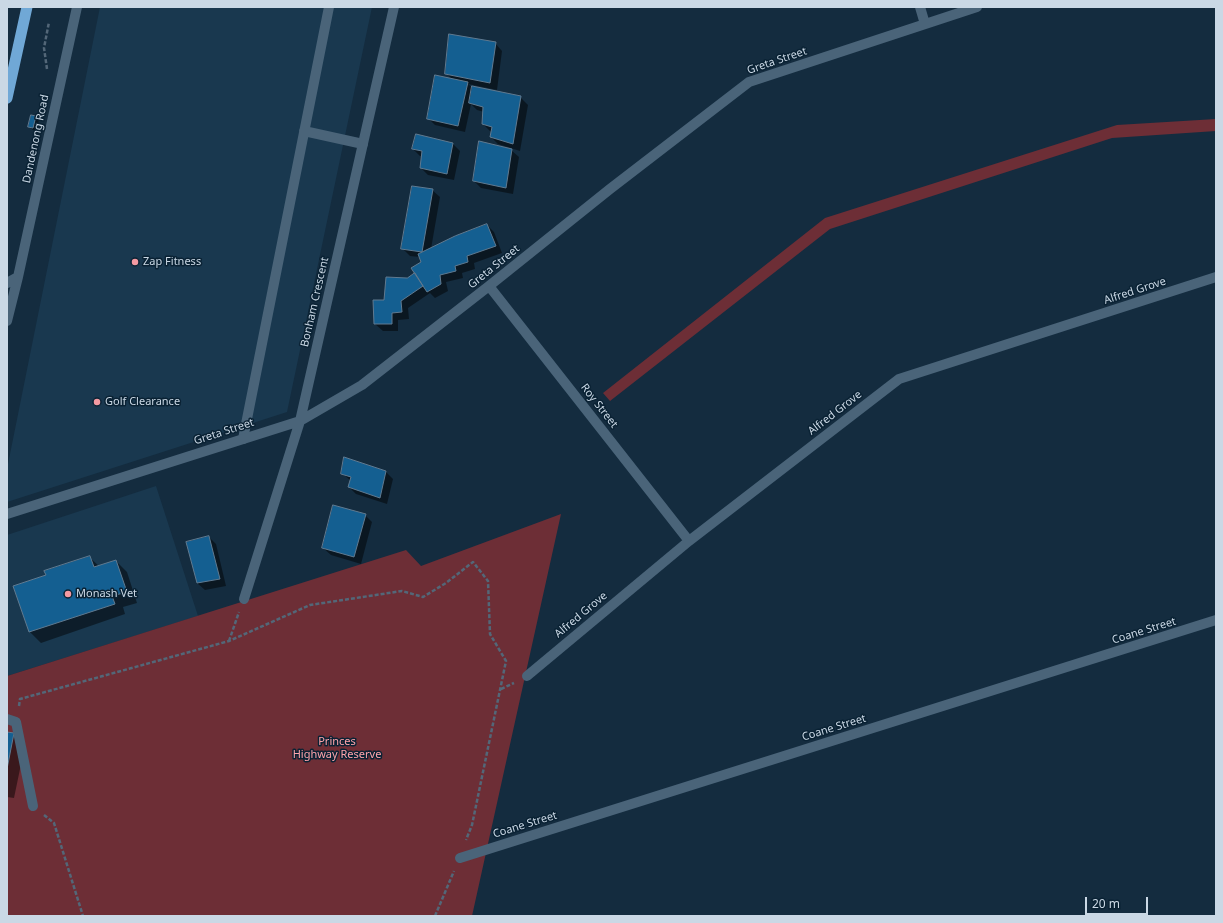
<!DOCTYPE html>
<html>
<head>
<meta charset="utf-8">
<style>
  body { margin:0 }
  #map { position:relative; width:1223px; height:923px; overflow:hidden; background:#142c3f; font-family:"Noto Sans",sans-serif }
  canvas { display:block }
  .frame { position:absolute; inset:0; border:8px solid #cad8e5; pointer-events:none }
  .scale { position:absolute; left:1085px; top:897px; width:63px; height:18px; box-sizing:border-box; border:2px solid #cad8e5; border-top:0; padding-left:5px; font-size:12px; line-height:14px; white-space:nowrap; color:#cad8e5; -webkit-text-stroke:3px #0a2234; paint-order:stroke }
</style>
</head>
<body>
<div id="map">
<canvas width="1223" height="923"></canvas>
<div class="frame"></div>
<div class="scale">20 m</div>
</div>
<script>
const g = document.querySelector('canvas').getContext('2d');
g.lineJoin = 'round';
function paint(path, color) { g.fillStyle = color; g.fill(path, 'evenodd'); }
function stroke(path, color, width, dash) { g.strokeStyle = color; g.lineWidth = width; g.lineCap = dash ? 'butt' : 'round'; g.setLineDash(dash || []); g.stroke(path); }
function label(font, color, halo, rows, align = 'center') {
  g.font = font + ' "Noto Sans",sans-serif'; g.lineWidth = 3; g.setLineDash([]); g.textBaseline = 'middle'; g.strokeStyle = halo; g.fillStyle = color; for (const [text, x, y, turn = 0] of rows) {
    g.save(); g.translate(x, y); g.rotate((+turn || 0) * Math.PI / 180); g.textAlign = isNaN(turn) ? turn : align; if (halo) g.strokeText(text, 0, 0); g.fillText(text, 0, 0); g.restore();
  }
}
const built = new Path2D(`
  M 100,7 L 372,7 L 287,412 L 7,502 L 7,469 Z
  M 156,486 L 198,616 L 7,676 L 7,535 Z`);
const green = new Path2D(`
  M 1216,119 L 1216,131 L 1112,138 L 830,229 L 610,401 L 603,393 L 825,218 L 1117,125 Z
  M 561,514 L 472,916 L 7,916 L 7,676 L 406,550 L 421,566 Z`);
const shadow = new Path2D(`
  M 495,43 L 502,51 L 497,90 L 468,84 L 473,88 L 520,97 L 528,105 L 520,151 L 498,144 L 491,137 L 492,132 L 490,131 L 483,124 L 484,112 L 477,110 L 471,104 L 465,132 L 435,125 L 428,118 L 453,80 L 446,73 Z
  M 35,117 L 39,120 L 36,131 L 33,130 L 29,127 Z
  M 452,143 L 460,151 L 454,180 L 428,175 L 421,168 L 422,156 L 420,156 L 413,149 Z
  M 511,150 L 519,157 L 513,194 L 481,188 L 474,181 Z
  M 432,190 L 440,197 L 431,249 L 487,225 L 494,232 L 502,253 L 474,263 L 475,269 L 462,273 L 463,278 L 446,282 L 448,291 L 435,298 L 430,293 L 408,308 L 409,319 L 398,320 L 398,331 L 383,331 L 375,324 L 407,279 L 417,274 L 422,262 L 420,257 L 410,256 L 402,248 Z
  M 386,472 L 393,479 L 387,504 L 356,494 L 349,487 L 351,481 L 342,473 Z
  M 365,515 L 372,522 L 361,564 L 331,555 L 323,548 Z
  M 209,537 L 216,544 L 226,586 L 205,590 L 197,583 Z
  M 89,557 L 99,566 L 116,561 L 127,572 L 137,603 L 123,607 L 125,614 L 41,643 L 30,632 L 47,576 Z
  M 7,733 L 14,734 L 25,745 L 14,798 L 7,797 Z`);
const building = new Path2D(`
  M 449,34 L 496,42 L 490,83 L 445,74 Z
  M 435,75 L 468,82 L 458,126 L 427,119 Z
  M 472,86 L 521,96 L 513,144 L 490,137 L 492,127 L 482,124 L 483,107 L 469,103 Z
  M 31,115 L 36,116 L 33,128 L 28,127 Z
  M 416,134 L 453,143 L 447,174 L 420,168 L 422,151 L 412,149 Z
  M 479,141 L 512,149 L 506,188 L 473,181 Z
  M 412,186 L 433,189 L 422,252 L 401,249 Z
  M 487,224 L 496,246 L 467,256 L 468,262 L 455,266 L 456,271 L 440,275 L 441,284 L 427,292 L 411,268 L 421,262 L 418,254 L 455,236 Z
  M 415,273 L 423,286 L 401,301 L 402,312 L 392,313 L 392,324 L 374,324 L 373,300 L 384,300 L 386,277 L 407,278 Z
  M 344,457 L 386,471 L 380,498 L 348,487 L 351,477 L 341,474 Z
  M 333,505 L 366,514 L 354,557 L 322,548 Z
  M 209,536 L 220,579 L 197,583 L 186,542 Z
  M 90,556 L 94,567 L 116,560 L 127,592 L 112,596 L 115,604 L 29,632 L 13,586 L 46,575 L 44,571 Z
  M 7,732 L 14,733 L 7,769 Z`);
const path = new Path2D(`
  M 47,69 L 44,48 L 49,22
  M 229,641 L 239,612
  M 501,689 L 514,683
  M 19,706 L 20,699 L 229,641 L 310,605 L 402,591 L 423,597 L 446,583 L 473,562 L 488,581 L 490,634 L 506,661 L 472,825 L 466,840
  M 44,815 L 54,823 L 83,916
  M 435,916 L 454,871`);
const service = new Path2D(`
  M 304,131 L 363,144
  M 243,439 L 329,7
  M 7,719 L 16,722 L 33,806`);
const minor = new Path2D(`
  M 920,7 L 925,24
  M 7,283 L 18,277
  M 489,286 L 689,541
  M 7,321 L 18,277 L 77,7
  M 7,514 L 300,421 L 362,385 L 489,286 L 610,189 L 749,82 L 977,7
  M 244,599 L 300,421 L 394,7
  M 527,676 L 689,541 L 899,379 L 1216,277
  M 460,858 L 1216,620`);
const trunk = new Path2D(`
  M 7,98 L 27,7`);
const markers = [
  [135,262,4,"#f49aa2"],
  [97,402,4,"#f49aa2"],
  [68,594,4,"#f49aa2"]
];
const streetNames = [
  ["Greta Street",777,61,-19],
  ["Dandenong Road",36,139,-78],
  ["Greta Street",494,267,-39],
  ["Alfred Grove",1135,291,-18],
  ["Bonham Crescent",315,302,-77],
  ["Roy Street",599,406,52],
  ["Alfred Grove",835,413,-38],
  ["Greta Street",224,432,-18],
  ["Alfred Grove",581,615,-40],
  ["Coane Street",1144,631,-17],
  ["Coane Street",834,728,-17],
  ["Coane Street",525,825,-17]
];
const poiNames = [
  ["Zap Fitness",143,262],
  ["Golf Clearance",105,402],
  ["Monash Vet",76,594]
];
const parkNames = [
  ["Princes",337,742],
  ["Highway Reserve",337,755]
];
paint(built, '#19384f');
paint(green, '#6d2e36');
paint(shadow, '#0007');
paint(building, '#145f91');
stroke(building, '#607a90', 1);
stroke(path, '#536778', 2.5, [4, 2]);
stroke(service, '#4a6479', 10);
stroke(minor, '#4a6479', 10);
stroke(trunk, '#70a8d6', 11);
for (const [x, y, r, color] of markers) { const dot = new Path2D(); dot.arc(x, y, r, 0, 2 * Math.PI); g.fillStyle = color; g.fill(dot); stroke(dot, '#0a2234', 1.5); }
label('11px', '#cad8e5', '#0a2234', streetNames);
label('11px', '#cad8e5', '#0a2234', poiNames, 'left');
label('11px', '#ffa3aa', '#0a2234', parkNames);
</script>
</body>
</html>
